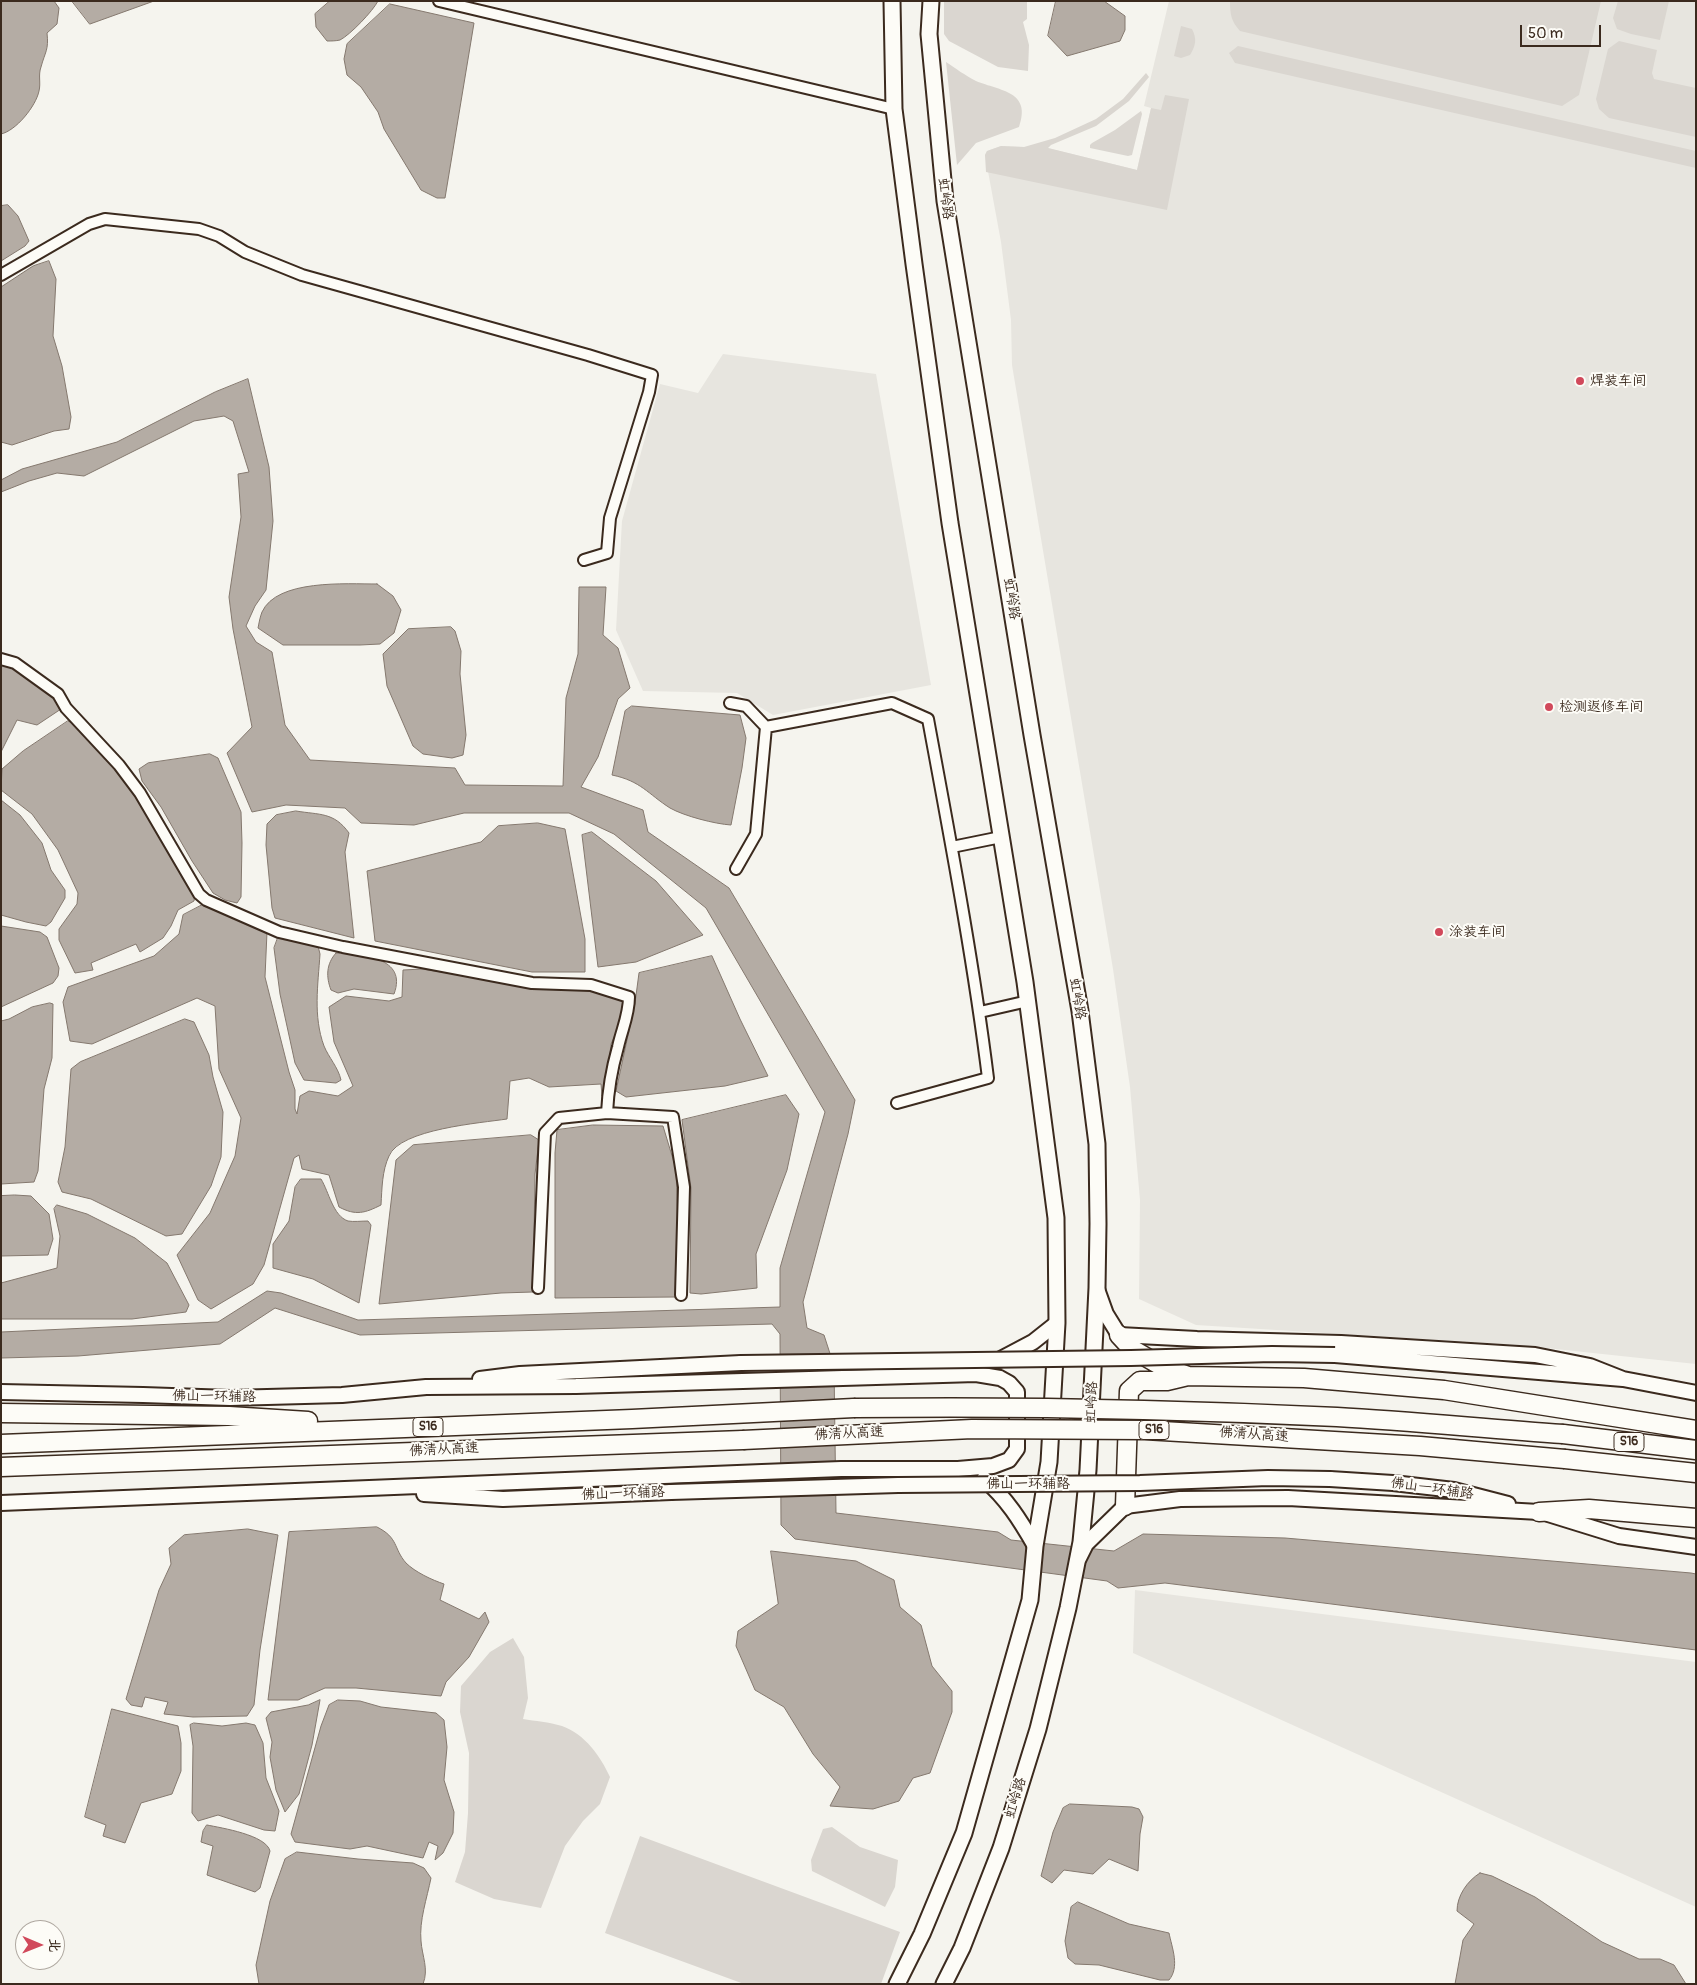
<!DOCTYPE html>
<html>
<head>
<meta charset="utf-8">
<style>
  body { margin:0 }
  #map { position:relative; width:1697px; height:1985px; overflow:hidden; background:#f5f4ee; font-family:Pangolin,"LXGW WenKai TC",sans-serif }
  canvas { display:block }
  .frame { position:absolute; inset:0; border:2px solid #3b2a1e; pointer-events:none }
  .north { position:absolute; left:15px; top:1920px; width:50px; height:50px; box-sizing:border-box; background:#fdfcf7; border:1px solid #afa8a0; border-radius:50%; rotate:91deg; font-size:14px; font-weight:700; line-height:20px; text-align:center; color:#3b2a1e }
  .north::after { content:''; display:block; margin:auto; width:18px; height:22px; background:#d1495b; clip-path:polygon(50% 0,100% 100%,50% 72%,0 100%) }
  .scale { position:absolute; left:1520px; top:25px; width:81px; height:22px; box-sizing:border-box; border:2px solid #3b2a1e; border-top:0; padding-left:6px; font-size:15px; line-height:18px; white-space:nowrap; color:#3b2a1e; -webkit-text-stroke:4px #fdfcf7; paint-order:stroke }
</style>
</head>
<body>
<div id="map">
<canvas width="1697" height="1985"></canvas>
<div class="frame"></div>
<div class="north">北</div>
<div class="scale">50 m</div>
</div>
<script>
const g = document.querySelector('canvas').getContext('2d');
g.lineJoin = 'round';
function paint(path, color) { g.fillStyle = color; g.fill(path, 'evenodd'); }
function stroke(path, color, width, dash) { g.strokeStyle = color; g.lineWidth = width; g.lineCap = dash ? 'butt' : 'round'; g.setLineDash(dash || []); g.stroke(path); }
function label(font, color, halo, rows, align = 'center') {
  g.font = font + ' Pangolin,"LXGW WenKai TC",sans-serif'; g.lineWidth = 4; g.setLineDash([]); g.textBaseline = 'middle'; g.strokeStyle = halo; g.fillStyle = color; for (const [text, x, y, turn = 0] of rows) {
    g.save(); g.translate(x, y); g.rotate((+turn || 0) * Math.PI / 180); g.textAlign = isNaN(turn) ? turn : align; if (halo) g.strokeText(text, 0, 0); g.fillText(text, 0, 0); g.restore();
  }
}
const built = new Path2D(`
  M 1169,1 L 1696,1 L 1696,1364 L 1518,1345 L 1196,1325 L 1139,1299 L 1140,1200 L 1130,1087 L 1113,969 L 1012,365 L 1011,320 L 1001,242 L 985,155 L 987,151 L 1001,146 L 1048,148 L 1137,170 L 1151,108 L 1144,106 Z
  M 723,354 L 876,374 L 931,685 L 773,715 L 737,693 L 643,691 L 616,630 L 622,521 L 660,384 L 698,393 Z
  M 1135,1590 L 1696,1662 L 1696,1907 L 1133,1653 Z`);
const green = new Path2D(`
  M 944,1 L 1027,1 L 1027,19 L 1023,22 L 1029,45 L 1028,71 L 998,67 L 949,41 L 944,34 Z
  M 1230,1 L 1601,1 L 1579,95 L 1562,106 L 1240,31 C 1231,21 1230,14 1230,1 Z
  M 1618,1 L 1669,1 L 1660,40 L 1631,34 L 1617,29 L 1613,18 Z
  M 1181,26 L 1192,29 C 1197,39 1196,45 1190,55 L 1181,58 L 1174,56 Z
  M 1619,41 L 1657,50 L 1652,73 L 1654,79 L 1696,88 L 1696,137 L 1609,118 L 1599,109 L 1596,99 L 1608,49 Z
  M 1238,46 L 1696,151 L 1696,168 L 1235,63 L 1229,53 Z
  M 946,62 C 955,68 966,76 976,81 C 1000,91 1032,91 1019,127 L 976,143 L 957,165 Z
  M 1146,73 L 1149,77 L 1129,101 L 1096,126 L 1051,145 L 1048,148 L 1137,170 L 1151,108 L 1161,110 L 1165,95 L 1189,99 L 1167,210 L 986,172 L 985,155 L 987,151 L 1001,146 L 1024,147 L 1055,138 L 1096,119 L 1123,99 Z
  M 1141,111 L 1142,114 L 1132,155 L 1128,156 L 1090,148 L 1090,145 L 1092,143 L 1115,130 Z
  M 513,1638 L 524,1657 L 528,1698 L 523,1719 C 535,1721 549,1722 562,1726 C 585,1734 601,1757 610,1777 L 600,1804 L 583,1821 L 565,1846 L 541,1908 L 494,1899 L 455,1882 L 465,1852 L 468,1813 L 469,1753 L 460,1712 L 461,1686 L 490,1652 Z
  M 832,1827 L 860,1847 L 898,1860 L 895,1887 L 885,1907 L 812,1871 L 811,1860 L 823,1829 Z
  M 640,1836 L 900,1932 L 881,1984 L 744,1984 L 605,1933 Z`);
const water = new Path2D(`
  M 1,1 L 54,1 L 59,8 L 57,24 L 47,33 C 49,50 45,52 41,67 C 38,75 41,83 39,91 C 36,106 16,131 1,134 Z
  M 72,1 L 154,1 L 90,24 Z
  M 330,1 L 378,1 C 373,11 350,35 340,40 C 336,41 331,41 327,41 L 316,27 L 315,14 Z
  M 1056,1 L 1104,1 L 1125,16 L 1125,30 L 1120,41 L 1067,56 L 1048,36 Z
  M 390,4 L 474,23 L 445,198 L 437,198 L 421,190 L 384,129 L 378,112 L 361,87 L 347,75 L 344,59 L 347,44 Z
  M 8,205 L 18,216 L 29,241 L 25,246 L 1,261 L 1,206 Z
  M 49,261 L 56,279 L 53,336 L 62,366 L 71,417 L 69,429 L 54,431 L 12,445 L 1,442 L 1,287 L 33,266 Z
  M 248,379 L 269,467 L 273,521 L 266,590 L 255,606 L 246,626 L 256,642 L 272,652 L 285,725 L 310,760 L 455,768 L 465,785 L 563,786 L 566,698 L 578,654 L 579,587 L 606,587 L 603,635 L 618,648 L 630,688 L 618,699 L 598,757 L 581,787 L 643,810 L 648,832 L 729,888 L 855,1100 L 848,1134 L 803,1302 L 807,1328 L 824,1335 L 834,1366 L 836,1513 L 998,1532 L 1011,1540 L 1114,1551 L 1143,1534 L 1285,1538 L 1691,1573 L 1696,1574 L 1696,1650 L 1165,1583 L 1118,1588 L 1107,1581 L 795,1539 L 781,1525 L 780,1334 L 772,1324 L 360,1335 L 275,1308 L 220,1344 L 78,1356 L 1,1358 L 1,1332 L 218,1322 L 267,1291 L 281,1293 L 358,1320 L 780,1307 L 780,1268 L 825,1112 L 706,908 L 614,834 L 569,813 L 464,813 L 414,825 L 361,823 L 345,808 L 286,805 L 252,812 L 227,753 L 252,727 L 233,629 L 229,597 L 241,517 L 238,474 L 249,472 L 233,421 L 224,416 L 194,421 L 84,476 L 57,473 L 29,481 L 1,492 L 1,480 L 22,469 L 117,442 L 215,392 Z
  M 377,584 L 393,596 L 401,610 L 394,633 L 380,644 L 360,645 L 283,645 L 258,628 C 259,623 260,617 262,612 C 277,579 346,584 377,584 Z
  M 451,627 L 455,631 L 461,651 L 460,674 L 466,735 L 463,755 L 452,758 L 423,754 L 413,746 L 387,686 L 383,654 L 408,629 Z
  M 1,663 L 13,668 L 55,697 L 61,709 L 37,725 L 17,720 L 1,752 Z
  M 632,706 L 740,715 L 746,738 L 742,768 L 731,825 C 715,824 684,816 670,808 C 648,794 641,781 612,775 L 625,711 Z
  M 68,721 L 82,727 L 140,798 L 195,894 L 194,901 L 178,910 L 171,926 L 163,938 L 140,952 L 136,944 L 91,963 L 93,970 L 75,973 L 59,940 L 59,929 L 77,904 L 78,893 L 58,850 L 32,814 L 1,790 L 2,769 L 23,751 Z
  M 210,754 L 218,758 L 241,812 L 242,843 L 241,897 L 237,903 L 225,900 L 213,893 L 192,861 L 161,807 L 142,781 L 139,769 L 148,763 Z
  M 1,800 L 20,815 L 42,843 L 51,870 L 65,890 L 65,898 L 51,922 L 46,926 L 26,922 L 1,915 Z
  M 296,811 C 320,815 334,812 349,833 L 345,852 L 354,938 L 275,918 L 272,908 L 266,845 L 267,824 L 276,815 Z
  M 538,823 L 565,829 L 585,939 L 585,972 L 532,972 L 375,941 L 367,871 L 481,842 L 498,826 Z
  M 592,832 L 656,881 L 703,935 L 636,962 L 598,967 L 582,835 Z
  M 206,903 L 246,920 L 267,932 L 265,977 L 289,1072 L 295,1090 L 295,1109 L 297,1114 L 300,1096 L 309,1091 L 338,1096 L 353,1086 L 334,1042 L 329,1007 L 346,996 L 389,1001 L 402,997 L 403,970 L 422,969 L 538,987 L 598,989 L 623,999 L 626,1010 L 611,1044 L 606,1090 L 602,1096 L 601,1084 L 549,1087 L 529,1078 L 510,1081 L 507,1119 C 481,1123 400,1129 389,1156 C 382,1171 382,1188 381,1205 C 365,1213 356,1216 339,1207 L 329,1175 L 302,1169 L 299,1155 L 294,1158 L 264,1265 L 253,1284 L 211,1309 L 198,1300 L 177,1255 L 210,1213 L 235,1156 L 241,1118 L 219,1069 L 215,1006 L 197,998 L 92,1044 L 70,1041 L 63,1002 L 68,987 L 154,956 L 179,934 L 183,915 Z
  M 1,926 L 40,932 L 47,937 L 59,968 L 58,976 L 53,983 L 1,1007 Z
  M 279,935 L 318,946 L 320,954 C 318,985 313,1016 324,1046 C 329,1058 338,1067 341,1080 L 336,1083 L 304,1080 L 295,1063 L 280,994 L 274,948 Z
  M 336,953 C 361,954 408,957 394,994 L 354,989 L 338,993 L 331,990 C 326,977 326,964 336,953 Z
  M 712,956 L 740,1019 L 768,1076 L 725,1086 L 626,1097 L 616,1091 L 635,1003 L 639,973 Z
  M 50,1003 L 53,1004 L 52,1058 L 44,1089 L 38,1171 L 34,1182 L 1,1184 L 1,1021 L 9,1019 L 32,1007 Z
  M 185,1019 L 194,1022 L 209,1055 L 213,1077 L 223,1112 L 221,1157 L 211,1186 L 182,1234 L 166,1236 L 91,1199 L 62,1192 L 58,1182 L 65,1147 L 71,1069 L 80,1062 Z
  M 786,1095 L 799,1114 L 787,1170 L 756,1254 L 757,1288 L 701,1294 L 690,1293 L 691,1188 L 682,1120 Z
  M 593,1125 L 663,1126 L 676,1169 L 678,1230 L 676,1297 L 555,1298 L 555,1153 L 557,1130 Z
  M 531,1135 L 539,1140 L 535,1174 L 533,1292 L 501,1293 L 379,1304 L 396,1160 L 413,1145 Z
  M 301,1179 L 321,1179 C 329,1192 333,1216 348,1221 C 353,1222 362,1221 368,1221 L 371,1225 L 359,1303 L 313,1279 L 273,1268 L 273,1244 L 289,1221 L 295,1187 Z
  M 15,1195 L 31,1196 L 49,1214 L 53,1239 L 48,1255 L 1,1256 L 1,1196 Z
  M 57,1205 L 87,1214 L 135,1238 L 167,1263 L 189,1305 L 186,1312 L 132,1319 L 1,1319 L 1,1283 L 57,1268 L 60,1236 L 54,1209 Z
  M 377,1527 C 399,1538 393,1548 406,1563 C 415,1572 432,1580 444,1584 L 440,1600 L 479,1619 L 485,1612 L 489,1622 L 469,1657 L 446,1682 L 441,1696 L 356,1688 L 325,1688 L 298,1700 L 268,1700 L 289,1532 Z
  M 248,1529 L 278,1535 L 260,1650 L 254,1705 L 247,1716 L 193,1717 L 164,1714 L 168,1702 L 145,1697 L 142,1707 L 131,1705 L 126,1699 L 159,1590 L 171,1564 L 169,1548 L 184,1535 Z
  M 771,1551 L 856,1561 L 894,1580 L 900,1607 L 921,1625 L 932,1666 L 952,1691 L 952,1712 L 930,1773 L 913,1778 L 899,1801 L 873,1809 L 830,1806 L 840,1787 L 813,1754 L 784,1707 L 755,1690 L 736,1646 L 738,1631 L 778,1604 Z
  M 320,1700 L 312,1745 L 299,1794 L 285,1812 L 276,1790 L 270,1757 L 272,1742 L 266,1718 L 271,1712 L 308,1705 Z
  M 338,1700 L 360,1701 L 381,1707 L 436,1713 L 444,1720 L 447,1747 L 444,1780 L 454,1812 L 453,1833 L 443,1853 L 435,1860 L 438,1846 L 429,1842 L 423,1858 L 367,1846 L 350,1849 L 295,1842 L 291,1834 L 321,1726 L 329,1705 Z
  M 112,1709 L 178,1726 L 181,1743 L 181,1771 L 172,1794 L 141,1803 L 125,1843 L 103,1836 L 106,1825 L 85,1817 Z
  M 194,1723 L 222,1726 L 246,1723 L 255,1725 L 263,1743 L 266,1778 L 279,1811 L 275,1831 L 264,1830 L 218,1815 L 198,1821 L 192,1813 L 193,1746 L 190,1725 Z
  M 1070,1804 L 1132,1807 L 1139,1809 L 1143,1817 L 1140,1834 L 1138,1871 L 1109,1859 L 1093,1874 L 1064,1870 L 1052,1883 L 1041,1876 L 1053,1832 L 1063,1808 Z
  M 207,1825 C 222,1828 266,1835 270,1851 L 260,1888 L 255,1892 L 207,1875 L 213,1846 L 201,1842 L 203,1831 Z
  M 297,1852 L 358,1859 L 413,1863 L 424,1868 L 431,1878 C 427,1898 419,1921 421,1941 C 422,1956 429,1969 423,1984 L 259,1984 L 256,1965 L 270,1901 L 285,1859 Z
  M 1480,1873 L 1492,1876 L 1535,1897 L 1602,1942 L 1639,1959 L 1660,1959 L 1674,1965 L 1686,1984 L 1455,1984 L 1463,1940 L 1474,1924 L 1457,1911 C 1457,1896 1467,1881 1480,1873 Z
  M 1078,1902 L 1129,1924 L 1169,1933 C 1172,1948 1180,1967 1169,1980 L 1160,1980 L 1099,1965 L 1075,1964 L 1068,1958 L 1065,1941 L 1071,1907 Z`);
const minor = new Path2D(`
  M 439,1 L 894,109
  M 1,275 L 89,224 L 105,219 L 199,229 L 219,236 L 245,252 L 302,275 L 588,355 L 652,375 L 649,392 L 610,518 L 607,553 L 584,560
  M 1,659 L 15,663 L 58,694 L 66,708 L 119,765 L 140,793 L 199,894 L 206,900 L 279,932 L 343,947 L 532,983 L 591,985 L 629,997 C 629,1015 622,1029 618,1047 C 612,1068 608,1091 607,1113 L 559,1118 L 545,1133 L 538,1288
  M 730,703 L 746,706 L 766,727
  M 952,847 L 1001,837
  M 736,869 L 756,834 L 766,727 L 892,703 L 928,719 C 950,838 973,958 988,1078 L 897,1103
  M 980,1012 L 1028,1001
  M 607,1113 L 673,1117 L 684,1187 L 681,1295`);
const secondary = new Path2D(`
  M 1097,1289 L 1106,1314 L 1119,1335 L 1197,1339 L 1341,1343 L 1535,1355 L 1590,1366 L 1623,1379
  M 1335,1355 L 1623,1379 L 1696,1393
  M 999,1360 L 1033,1342 L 1057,1323
  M 480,1379 L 520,1374 L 741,1363
  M 1,1392 L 143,1395 L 230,1398 L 342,1395 L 426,1387 L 576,1386 L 976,1374 L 1000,1378 L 1009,1383 L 1017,1392 L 1017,1449 L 1009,1460 L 993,1466 L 958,1469 L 841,1469 L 762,1472 L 1,1503
  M 984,1479 C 1007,1499 1020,1520 1035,1546
  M 1330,1479 L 1393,1483 L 1454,1490 L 1508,1504
  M 424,1494 L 503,1499 L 671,1492
  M 1548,1514 L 1619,1536 L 1696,1547
  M 1079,1558 L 1086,1544 L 1125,1506 L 1180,1499 L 1288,1498 L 1539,1512`);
const primary = new Path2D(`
  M 892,1 L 894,109 L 914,264 L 950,523 L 1025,982 L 1056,1218 L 1057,1323 L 1049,1462 L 1035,1546 L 1030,1600 L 964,1833 L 922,1934 L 897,1984
  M 931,1 L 929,34 L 945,201 L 1032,735 L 1080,1011 L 1097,1144 L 1098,1224 L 1097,1288 L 1088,1470 L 1081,1542 L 1068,1608 L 1038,1729 L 1001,1848 L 962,1948 L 944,1984`);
const motorway = new Path2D(`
  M 1119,1335 L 1132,1349 L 1163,1367 L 1188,1376
  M 1,1413 L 229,1416 L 308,1421
  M 1563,1434 L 1696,1450
  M 1,1444 L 632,1419 L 854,1408
  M 1565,1459 L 1696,1473
  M 1,1467 L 743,1440
  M 1125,1506 L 1129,1391 L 1140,1381 L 1167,1381 L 1188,1376 L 1304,1378 L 1444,1390 L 1696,1430
  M 1539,1512 L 1589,1509 L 1696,1518`);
const secondaryBridge = new Path2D(`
  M 741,1363 L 1131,1358 L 1272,1354 L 1335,1355
  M 671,1492 L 898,1485 L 1140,1483 L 1268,1478 L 1330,1479`);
const motorwayBridge = new Path2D(`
  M 854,1408 C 1015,1406 1176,1409 1337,1417 C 1412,1421 1488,1429 1563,1434
  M 743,1440 L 972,1429 L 1145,1430 L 1420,1446 L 1565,1459`);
const markers = [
  [1580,381,5,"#d1495b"],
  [1549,707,5,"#d1495b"],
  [1439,932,5,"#d1495b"]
];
const shields = [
  [428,1427,30],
  [1154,1430,30],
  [1629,1442,30]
];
const shieldNames = [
  ["S16",428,1427],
  ["S16",1154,1430],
  ["S16",1629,1442]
];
const streetNames = [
  ["虹岭路",945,199,83],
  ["虹岭路",1011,599,81],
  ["虹岭路",1077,999,81],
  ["佛山一环辅路",214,1397,1],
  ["虹岭路",1092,1402,-87],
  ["佛清从高速",849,1434,-3],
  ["佛清从高速",1254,1435,4],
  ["佛清从高速",444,1450,-3],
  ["佛山一环辅路",1028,1484],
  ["佛山一环辅路",1432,1489,8],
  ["佛山一环辅路",623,1494,-2],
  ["虹岭路",1016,1798,-73]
];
const poiNames = [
  ["焊装车间",1590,381],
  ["检测返修车间",1559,707],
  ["涂装车间",1449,932]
];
paint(built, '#e7e5df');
paint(green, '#dad6d0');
paint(water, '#b4aca4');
stroke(water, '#84786e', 1);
stroke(minor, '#3b2a1e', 14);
stroke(secondary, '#3b2a1e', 18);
stroke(primary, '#3b2a1e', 19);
stroke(motorway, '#3b2a1e', 21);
stroke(minor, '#fdfcf7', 10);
stroke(secondary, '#fdfcf7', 14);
stroke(primary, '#fdfcf7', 15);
stroke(motorway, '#fdfcf7', 18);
stroke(secondaryBridge, '#3b2a1e', 18, []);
stroke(motorwayBridge, '#3b2a1e', 21, []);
stroke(secondaryBridge, '#fdfcf7', 14);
stroke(motorwayBridge, '#fdfcf7', 18);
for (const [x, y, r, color] of markers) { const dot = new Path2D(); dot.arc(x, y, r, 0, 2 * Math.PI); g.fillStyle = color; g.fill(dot); stroke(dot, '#fdfcf7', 2); }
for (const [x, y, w] of shields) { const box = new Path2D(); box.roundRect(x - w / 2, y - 9.5, w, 19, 4); g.fillStyle = '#fdfcf7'; g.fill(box); stroke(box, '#3b2a1e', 1); }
label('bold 12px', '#3b2a1e', null, shieldNames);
label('14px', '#3b2a1e', '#fdfcf7', streetNames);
label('14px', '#3b2a1e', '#fdfcf7', poiNames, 'left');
</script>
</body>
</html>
